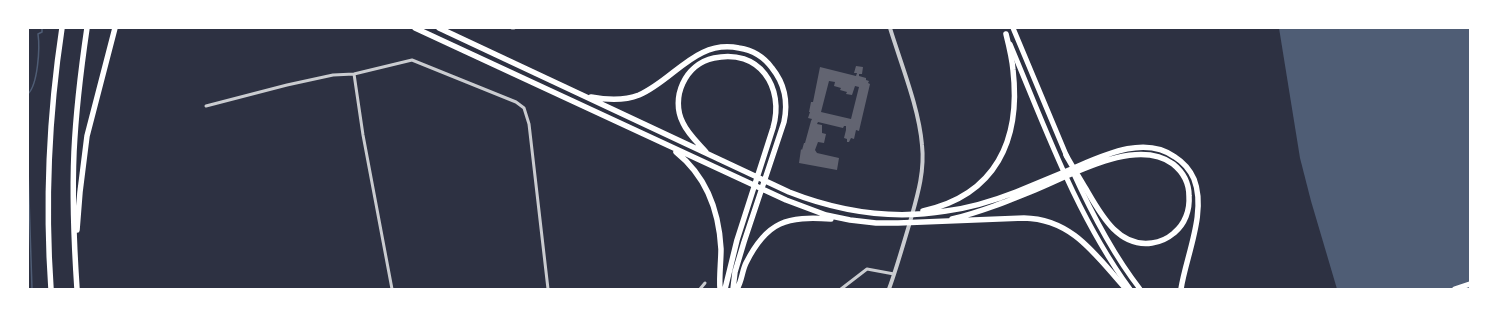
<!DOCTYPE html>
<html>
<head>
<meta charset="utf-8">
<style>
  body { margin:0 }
  #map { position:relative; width:1498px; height:317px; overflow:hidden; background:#2d3142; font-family:Barlow,sans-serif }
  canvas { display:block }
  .frame { position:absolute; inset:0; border:29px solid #fff; pointer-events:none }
</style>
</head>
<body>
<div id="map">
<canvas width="1498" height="317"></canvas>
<div class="frame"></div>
</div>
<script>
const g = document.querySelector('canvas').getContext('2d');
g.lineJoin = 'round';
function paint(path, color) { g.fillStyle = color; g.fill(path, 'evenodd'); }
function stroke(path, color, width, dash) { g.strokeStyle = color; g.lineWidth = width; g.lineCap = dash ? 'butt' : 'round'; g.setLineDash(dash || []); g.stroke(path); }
const water = new Path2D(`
  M 1279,28 L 1470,28 L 1470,289 L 1337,289 L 1311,201 L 1300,158 Z`);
const stream = new Path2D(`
  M 28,94 C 38,84 40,48 38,34 L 42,32 L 42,28
  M 28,168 L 32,289`);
const building = new Path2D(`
  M 856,66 L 863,67 L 862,74 L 859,74 L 859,76 L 866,78 L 866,80 L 869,81 L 868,83 L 870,84 L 859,131 L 856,130 L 854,139 L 851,138 L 849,142 L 847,142 L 847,139 L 844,138 L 846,130 L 846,126 L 844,126 L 843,128 L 818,122 L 817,124 L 822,125 L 822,133 L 826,134 L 824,143 L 818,142 L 815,150 L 817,153 L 839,158 L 837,170 L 799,163 L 801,149 L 802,150 L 804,143 L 805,143 L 811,121 L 812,119 L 808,118 L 810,112 L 809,112 L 811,102 L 813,102 L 820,67 L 856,76 L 857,73 L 854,73 ZM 829,81 L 835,82 L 834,86 L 841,88 L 840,90 L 847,92 L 846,94 L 852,95 L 855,86 L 859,87 L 851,119 L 821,112 Z`);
const minor = new Path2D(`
  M 512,28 L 514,28
  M 354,74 L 363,135 L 392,289
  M 206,106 L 287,85 L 333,75 L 354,74 L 412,60 L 516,102 L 524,108 L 529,124 L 548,289
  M 700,289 L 705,283
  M 841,289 L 867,269 L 894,274`);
const tertiary = new Path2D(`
  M 889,289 C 897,267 903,245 910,222 C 917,197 925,172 922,145 C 919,108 901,64 890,28`);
const primary = new Path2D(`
  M 1013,28 L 1067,157
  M 1010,44 C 1045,127 1076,215 1130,289
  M 1072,170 C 1091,212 1112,253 1140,289`);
const motorway = new Path2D(`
  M 415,28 L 786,200 L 826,215 L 850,220 L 876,223 L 898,223 L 1024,218 C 1073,219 1096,256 1126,289
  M 439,28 L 789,192 C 840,212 892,220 946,211 C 970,208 993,201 1016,192 C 1035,184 1055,176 1074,168 C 1104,155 1145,135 1175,157 C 1183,162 1190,170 1194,179 C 1207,212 1186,256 1181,289
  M 591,97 C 607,100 624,101 639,95 C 674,80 696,39 739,48 C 752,50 764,57 772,68 C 785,84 788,103 784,122 L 744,242 L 735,272 L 733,289
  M 676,152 C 706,176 719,211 721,249 C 721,262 719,276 720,289
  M 706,152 C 698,143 688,134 683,123 C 670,98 685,64 714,58 C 759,48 785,87 773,128 L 737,240 L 725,289
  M 923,211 C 996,195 1021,140 1013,70 C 1012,58 1009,46 1006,34
  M 952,219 C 981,212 1008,201 1035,190 C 1072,175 1136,137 1173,164 C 1183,172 1189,183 1189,196 C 1190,210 1185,224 1174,233 C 1167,239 1160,242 1152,243 C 1118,248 1100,213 1086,189 C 1079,177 1072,166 1066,155
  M 77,230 L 80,192 L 87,136 L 115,28
  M 51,289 C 45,202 49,114 62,28
  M 77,289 C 74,244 72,198 74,152 C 76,110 81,69 87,28
  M 737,289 C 742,281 742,271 746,263 C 767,221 787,216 831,219
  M 1455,289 L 1470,284`);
paint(water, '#4f5d75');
stroke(stream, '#4f5d75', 1.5);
paint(building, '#626471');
stroke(minor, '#caccd0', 3);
stroke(tertiary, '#caccd0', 4);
stroke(primary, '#fff', 5);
stroke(motorway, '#fff', 5.5);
</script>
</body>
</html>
